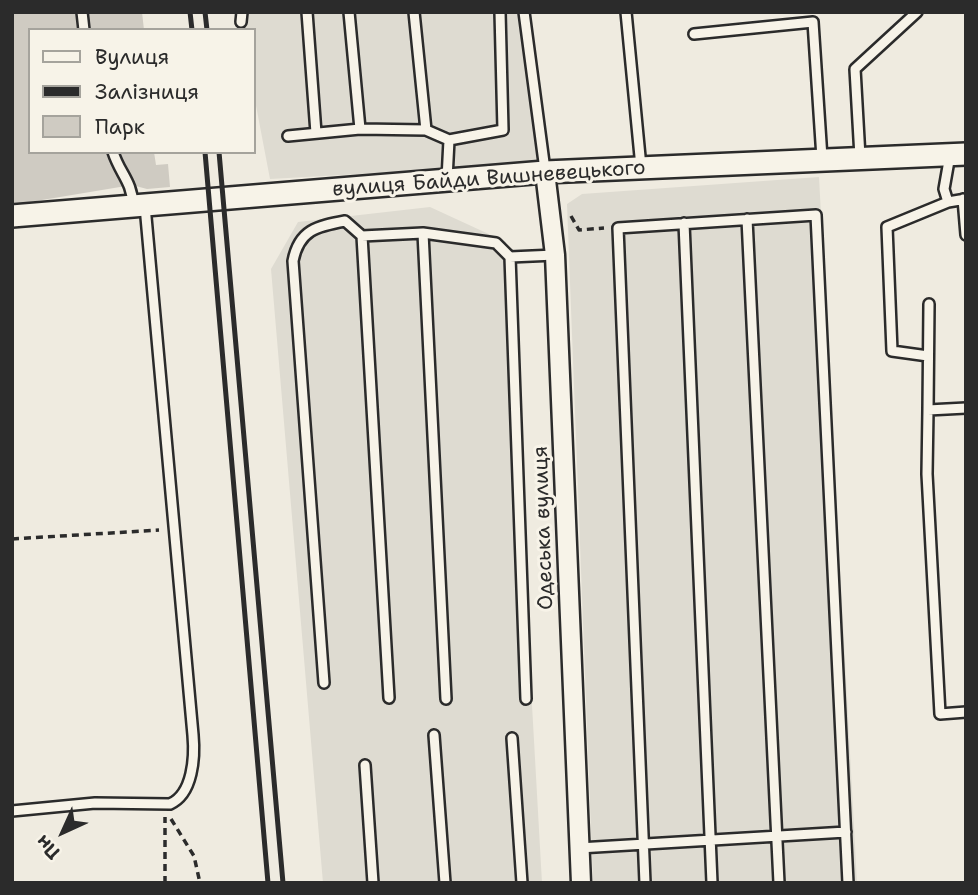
<!DOCTYPE html>
<html>
<head>
<meta charset="utf-8">
<style>
  body { margin:0 }
  #map { position:relative; width:978px; height:895px; overflow:hidden; background:#efebe0; font-family:"Shantell Sans",sans-serif }
  canvas { display:block }
  .frame { position:absolute; inset:0; border:14px solid #2b2b2b; pointer-events:none }
  .legend { position:absolute; left:28px; top:28px; width:228px; height:126px; box-sizing:border-box; background:#f7f3e8; border:2px solid #a5a39c; margin:0; padding:9px 12px; list-style:none; font-size:21px; color:#2b2b2b }
  .legend li { display:flex; align-items:center; gap:14px; height:35px }
  .legend b { width:35px; border:2px solid #a5a39c }
  .north { position:absolute; left:28px; top:797px; width:70px; height:70px; -webkit-text-stroke:5px #f7f3e8; paint-order:stroke; rotate:225deg; font-size:19px; font-weight:700; line-height:28px; text-align:center; color:#2b2b2b }
  .north::after { content:''; display:block; margin:auto; width:24px; height:32px; background:#2b2b2b; clip-path:polygon(50% 0,100% 100%,50% 72%,0 100%) }
</style>
</head>
<body>
<div id="map">
<canvas width="978" height="895"></canvas>
<div class="frame"></div>
<ul class="legend">
<li><b style="height:9px;background:#f7f3e8"></b>Вулиця</li>
<li><b style="height:9px;background:#2b2b2b"></b>Залізниця</li>
<li><b style="height:19px;background:#cfcbc2"></b>Парк</li>
</ul>
<div class="north">Пн</div>
</div>
<script>
const g = document.querySelector('canvas').getContext('2d');
g.lineJoin = 'round';
function paint(path, color) { g.fillStyle = color; g.fill(path, 'evenodd'); }
function stroke(path, color, width, dash) { g.strokeStyle = color; g.lineWidth = width; g.lineCap = dash ? 'butt' : 'round'; g.setLineDash(dash || []); g.stroke(path); }
function label(font, color, halo, rows, align = 'center') {
  g.font = font + ' "Shantell Sans",sans-serif'; g.lineWidth = 6; g.setLineDash([]); g.textBaseline = 'middle'; g.strokeStyle = halo; g.fillStyle = color; for (const [text, x, y, turn = 0] of rows) {
    g.save(); g.translate(x, y); g.rotate((+turn || 0) * Math.PI / 180); g.textAlign = isNaN(turn) ? turn : align; if (halo) g.strokeText(text, 0, 0); g.fillText(text, 0, 0); g.restore();
  }
}
const built = new Path2D(`
  M 240,12 L 521,12 L 540,164 L 270,179 L 254,95 L 254,30 L 243,30 Z
  M 819,177 L 857,883 L 593,883 L 567,204 L 582,194 Z
  M 430,207 L 506,242 L 542,883 L 323,883 L 271,269 L 298,222 Z`);
const green = new Path2D(`
  M 12,12 L 142,12 L 144,30 L 30,30 L 30,152 L 154,152 L 156,165 L 168,164 L 170,187 L 147,189 L 132,185 L 12,205 Z`);
const path = new Path2D(`
  M 571,216 L 579,230 L 604,228
  M 12,539 L 159,530
  M 171,819 L 194,856 L 200,883
  M 165,883 L 165,817`);
const service = new Path2D(`
  M 82,12 L 84,30
  M 307,12 L 316,133
  M 349,12 L 360,129
  M 414,12 L 426,130 L 449,140
  M 524,12 L 545,170
  M 626,12 L 641,167
  M 241,22 L 242,12
  M 694,34 L 813,22 L 822,158
  M 288,136 L 360,129 L 426,130
  M 113,152 C 120,174 132,181 133,205
  M 950,155 L 944,189 L 948,202 L 966,199
  M 860,157 L 855,69 L 917,12
  M 447,179 L 449,140 L 503,130 L 500,12
  M 963,199 L 966,235
  M 747,219 L 779,883
  M 684,223 L 712,883
  M 423,233 L 446,699
  M 362,236 L 423,233 L 496,243 L 510,257 L 526,699
  M 510,257 L 555,255
  M 929,304 L 928,410 L 966,408
  M 928,356 L 892,351 L 887,227 L 948,202
  M 928,410 L 927,474 L 940,714 L 966,712
  M 324,683 L 293,261 C 299,230 317,226 345,221 L 362,236 L 389,698
  M 434,735 L 445,883
  M 512,738 L 522,883
  M 365,765 L 373,883
  M 12,811 L 95,803 L 170,804 C 193,794 195,757 193,735 L 145,206
  M 579,848 L 846,832
  M 645,883 L 618,228 L 816,215 L 848,883`);
const minor = new Path2D(`
  M 545,172 L 555,255 L 581,883`);
const tertiary = new Path2D(`
  M 12,216 L 545,172 L 966,154`);
const rail = new Path2D(`
  M 190,12 L 192,30
  M 205,12 L 207,30
  M 205,152 L 268,883
  M 219,152 L 283,883`);
const streetNames = [
  ["вулиця Байди Вишневецького",489,179,-4],
  ["Одеська вулиця",544,528,-92]
];
paint(built, '#dedbd1');
paint(green, '#cfcbc2');
stroke(service, '#2b2b2b', 14);
stroke(minor, '#2b2b2b', 23);
stroke(tertiary, '#2b2b2b', 26);
stroke(path, '#2b2b2b', 3.5, [7, 5]);
stroke(service, '#f7f3e8', 9);
stroke(minor, '#f7f3e8', 18);
stroke(tertiary, '#f7f3e8', 21);
stroke(rail, '#2b2b2b', 5);
label('21px', '#2b2b2b', '#f7f3e8', streetNames);
</script>
</body>
</html>
